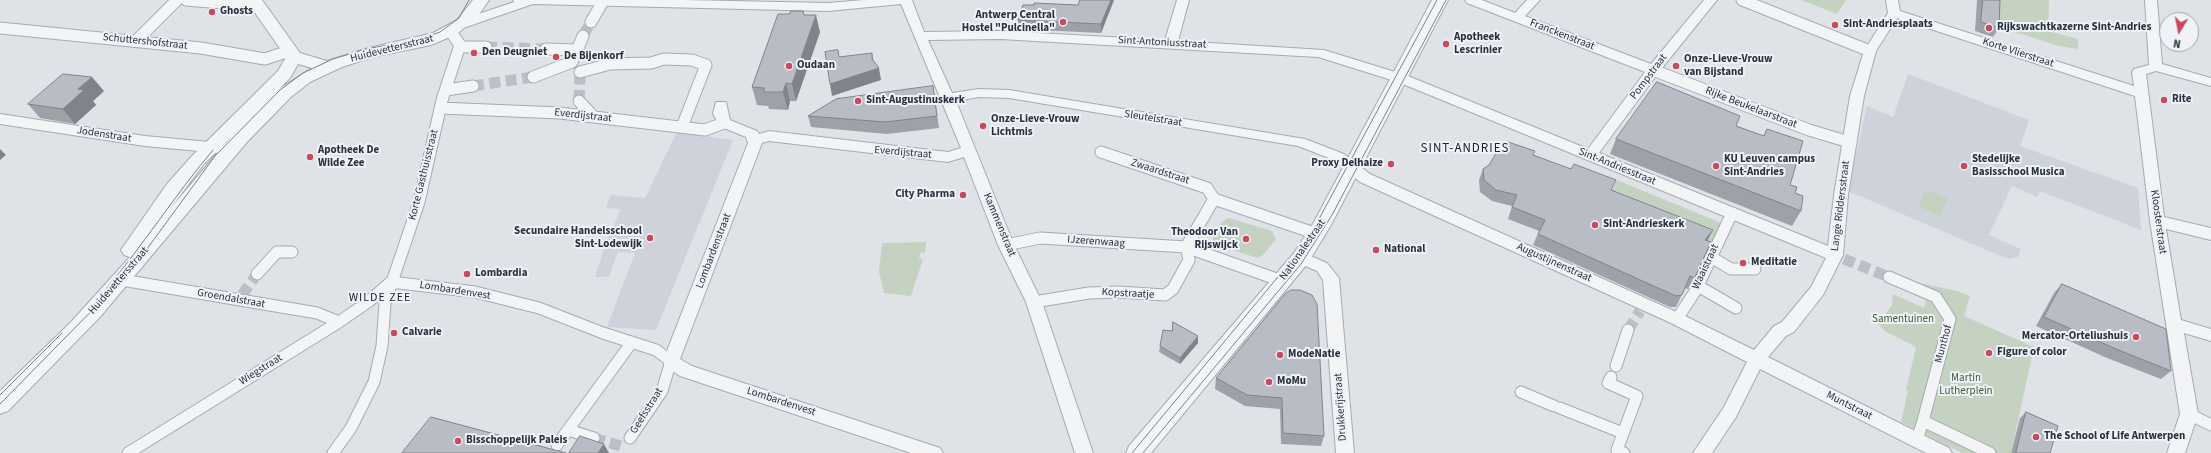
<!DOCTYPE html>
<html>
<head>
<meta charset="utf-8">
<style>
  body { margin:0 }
  #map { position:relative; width:2211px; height:453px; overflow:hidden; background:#dfe3e8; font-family:"Source Sans 3",sans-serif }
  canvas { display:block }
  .north { position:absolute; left:2159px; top:12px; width:40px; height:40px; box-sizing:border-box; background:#eff2f6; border:1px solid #a0a5ad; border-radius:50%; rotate:190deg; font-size:11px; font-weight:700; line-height:16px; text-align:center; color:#29313f }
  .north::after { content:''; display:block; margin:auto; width:14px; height:18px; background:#c9495f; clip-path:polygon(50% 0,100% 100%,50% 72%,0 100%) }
</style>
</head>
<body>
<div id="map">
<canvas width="2211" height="453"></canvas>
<div class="north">N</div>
</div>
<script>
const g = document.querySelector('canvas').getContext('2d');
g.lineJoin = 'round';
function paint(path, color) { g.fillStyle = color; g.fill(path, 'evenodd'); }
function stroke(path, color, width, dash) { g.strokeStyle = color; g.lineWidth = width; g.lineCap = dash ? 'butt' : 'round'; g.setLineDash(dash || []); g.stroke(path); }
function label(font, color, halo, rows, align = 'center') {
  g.font = font + ' "Source Sans 3",sans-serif'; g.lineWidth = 4; g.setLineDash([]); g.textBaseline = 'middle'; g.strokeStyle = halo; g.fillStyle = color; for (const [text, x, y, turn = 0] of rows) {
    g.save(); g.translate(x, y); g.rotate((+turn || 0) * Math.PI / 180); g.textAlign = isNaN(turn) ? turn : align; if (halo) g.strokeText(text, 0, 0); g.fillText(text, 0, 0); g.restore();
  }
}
const built = new Path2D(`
  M 1908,74 L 2029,120 L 2020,146 L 2138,188 L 2141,230 L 2040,191 L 2037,197 L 2012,186 L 1989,235 L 2021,249 L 2018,257 L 2008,259 L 1848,191 L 1867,106 L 1893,117 Z
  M 677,132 L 733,140 L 656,330 L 607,327 L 635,253 L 618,252 L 609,277 L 595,277 L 605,246 L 621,209 L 606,208 L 611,195 L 645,198 Z`);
const green = new Path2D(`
  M 1801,0 L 1846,0 L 1837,14 Z
  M 1995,0 L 2049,0 L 2048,31 L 2078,39 L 2078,49 L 2059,46 L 1993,25 Z
  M 1617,180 L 1726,225 L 1716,245 L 1607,201 Z
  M 1926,190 L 1948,199 L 1940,216 L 1918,206 Z
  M 1229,218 L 1272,231 L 1276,239 L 1263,255 L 1258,258 L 1216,245 L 1213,241 C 1213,234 1221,219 1229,218 Z
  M 926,242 L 925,253 L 921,252 L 919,258 L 923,259 L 911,296 L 884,293 L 879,272 L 882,243 Z
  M 1911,281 L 1957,291 L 1970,296 L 1964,316 L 2034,347 L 2011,453 L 1962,453 L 1901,422 L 1908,391 L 1906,390 L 1916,347 L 1886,332 L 1878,324 L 1892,305 L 1893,294 L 1924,308 L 1926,300 L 1909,289 Z`);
const pedestrianTunnel = new Path2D(`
  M 583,36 L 591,22
  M 486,47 L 546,49
  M 473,86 L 533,77
  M 579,101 L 580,75
  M 1844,259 L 1889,277
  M 242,295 L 257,274
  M 1628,330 L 1640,311
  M 594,438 L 624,447`);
const pedestrian = new Path2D(`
  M 186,0 L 258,6
  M 1742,0 L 1870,51
  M 591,22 L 602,3
  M 0,28 L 201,48 L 265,59 L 289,51
  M 136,41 L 177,0
  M 459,47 L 486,47
  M 546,49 L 577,50
  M 1653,70 L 1809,130 L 1849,142
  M 580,72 L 610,64 L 651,63 L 664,59 L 692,60 L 706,65 L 682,127
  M 533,77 L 572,62 L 583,36
  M 446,90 L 473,86
  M 579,101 L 594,117
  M 440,108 L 560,113 L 705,130 L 724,123
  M 1101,152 L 1207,188 L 1214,199
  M 1214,199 L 1317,234
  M 1006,245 L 1040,238 L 1186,247 L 1282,281
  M 1186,247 L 1214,199
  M 1711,257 L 1731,269 L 1755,269
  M 257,274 L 277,252 L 292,252
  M 1889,277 L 1936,297 L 1950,319 L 1923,421 L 1990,453
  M 122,280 L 317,313 L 339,322
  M 391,282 L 475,292 L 539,308 L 603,333 L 656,350 L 671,361 L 662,391 L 630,438
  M 1698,286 L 1736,308
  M 1034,302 L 1089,293 L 1119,292 L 1165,295 L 1173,289 L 1189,260 L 1186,247
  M 1677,319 L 1696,290 L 1732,213
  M 1616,366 L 1628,330
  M 1611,377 L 1608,383 L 1637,396 L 1617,450 L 1624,453
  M 1521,392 L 1554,406
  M 1560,408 L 1623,433
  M 2189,414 L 2211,425
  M 568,430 L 594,438
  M 1917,440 L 1923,421
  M 557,445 L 632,342
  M 128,453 L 339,322 L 368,302 L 391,282
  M 333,453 L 351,428 L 374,382 L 382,346 L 385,303 L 419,202 L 442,100 L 460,45 L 451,32`);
const minor = new Path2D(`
  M 513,0 L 685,0 L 828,3 L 864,0 L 912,0 L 924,32 L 1000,31 L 1165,40 L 1177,0 L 1189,0 L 1178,41 L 1324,50 L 1408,76 L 1588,149 L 1645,72 L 1467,3 L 1465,0 L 1482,0 L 1515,13 L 1527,0 L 1540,0 L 1525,16 L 1651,64 L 1704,0 L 1717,0 L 1658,73 L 1599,153 L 1828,246 L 1834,195 L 1850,96 L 1864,51 L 1888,13 L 1886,0 L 1898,0 L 1900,11 L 2134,86 L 2132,72 L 2134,69 L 2149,65 L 2145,0 L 2157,0 L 2162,64 L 2211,78 L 2211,86 L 2156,71 L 2146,74 L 2164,217 L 2211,228 L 2211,240 L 2166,229 L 2181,320 L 2211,329 L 2211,341 L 2184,333 L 2198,414 L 2185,453 L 2167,453 L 2180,414 L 2150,221 L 2135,96 L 1897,18 L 1876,51 L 1864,96 L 1848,195 L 1843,255 L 1823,295 L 1794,332 L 1786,336 L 1768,357 L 1949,448 L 1952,453 L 1926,453 L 1760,369 L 1736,417 L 1712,453 L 1693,453 L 1724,407 L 1747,362 L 1671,323 L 1360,182 L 1334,160 L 1298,146 L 1009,98 L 979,97 L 956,101 L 1014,245 L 1042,302 L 1093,453 L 1075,453 L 1026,302 L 998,245 L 964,157 L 948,162 L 769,141 L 762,143 L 680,359 L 692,366 L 940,448 L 943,453 L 911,453 L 680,376 L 665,366 L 663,361 L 748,143 L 746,137 L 719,126 L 713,113 L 716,102 L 726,102 L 730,120 L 757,131 L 759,134 L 769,131 L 948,152 L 961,148 L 901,4 L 828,11 L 533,4 L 466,27 L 462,28 L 456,24 L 458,21 L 514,2 ZM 1000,39 L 1318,57 L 1398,82 L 1826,258 L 1811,287 L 1782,322 L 1774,326 L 1754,350 L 1683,315 L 1370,174 L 1344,154 L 1305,139 L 1009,90 L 979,89 L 952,93 L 928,40 Z
  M 0,114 L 145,136 L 231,144 L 236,146 L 238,149 L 236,152 L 231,154 L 145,146 L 0,124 Z
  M 1301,252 L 1327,263 L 1339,278 L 1354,453 L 1336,453 L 1323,280 L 1317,271 L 1296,262 L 1293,258 L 1296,254 Z`);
const tertiary = new Path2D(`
  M 246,0 L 262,0 L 300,53 L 327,61 L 365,49 L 433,33 L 457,20 L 473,0 L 489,0 L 478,16 L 457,34 L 431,45 L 373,57 L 342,67 L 310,82 L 291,97 L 247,142 L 100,317 L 8,411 L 0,414 L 0,391 L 71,322 L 128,259 L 130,257 L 124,255 L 121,250 L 167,184 L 191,157 L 278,71 L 286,57 ZM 298,64 L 312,68 L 279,89 L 290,78 ZM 231,137 L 170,209 L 203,165 Z
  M 1432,0 L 1448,0 L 1331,225 L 1308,263 L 1151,453 L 1126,453 L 1129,446 L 1294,253 L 1314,222 Z`);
const tram = new Path2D(`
  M 106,289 C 144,244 175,195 213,150
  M 0,395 L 62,333
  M 0,404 L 120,282 L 144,253 L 215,156 L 280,90 L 303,73 L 333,59 L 366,49 L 421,39 L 440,32 L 459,18 L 469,0
  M 1132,453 L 1306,243 L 1437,0
  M 1143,453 L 1301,264 L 1332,215 L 1446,0`);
const wall = new Path2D(`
  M 1114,0 L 1101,33 L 1018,29 L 1018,20 L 1034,5 L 1078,5 Z
  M 1977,0 L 2000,0 L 1999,28 L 1993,37 L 1975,31 Z
  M 804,15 L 820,32 L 796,101 L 790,101 L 788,110 L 769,109 L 768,106 L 757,105 L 752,87 Z
  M 933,86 L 939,128 L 887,134 L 811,127 L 808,116 Z
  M 104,91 L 93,101 L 96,105 L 75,124 L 40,118 L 28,104 Z
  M 1736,126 L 1763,136 L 1767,129 L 1790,185 L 1795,193 L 1801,211 L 1792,226 L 1610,154 L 1616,139 Z
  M 1502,151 L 1534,155 L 1612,190 L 1707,241 L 1696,275 L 1688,289 L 1685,288 L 1676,307 L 1670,307 L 1533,245 L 1539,231 L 1508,219 L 1512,206 L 1492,201 L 1480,192 L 1479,180 L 1483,169 L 1489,165 Z
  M 2062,284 L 2171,371 L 2161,379 L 2107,358 L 2036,326 L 2054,293 Z
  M 1285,294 L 1324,436 L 1321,446 L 1281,444 L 1280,409 L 1245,406 L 1215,389 L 1216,378 Z
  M 1198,343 L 1180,364 L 1159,352 L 1160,346 Z
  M 2026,412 L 2050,453 L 2011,453 L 2020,418 Z`);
const shadedWall = new Path2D(`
  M 1111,0 L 1114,0 L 1101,33 L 1101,24 Z
  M 816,15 L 820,32 L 796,101 L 792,84 Z
  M 872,53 L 874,65 L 879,68 L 881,80 L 832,96 L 830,84 Z
  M 92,77 L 104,91 L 93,101 L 96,105 L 75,124 L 63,109 L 78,89 Z
  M 786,83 L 790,101 L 788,110 L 783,92 Z
  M 0,149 L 6,155 L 0,160 Z
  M 1713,230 L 1707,241 L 1705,240 Z
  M 1198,336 L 1198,343 L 1180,364 L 1180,358 Z
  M 604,444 L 609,453 L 598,453 Z`);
const building = new Path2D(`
  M 1080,0 L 1111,0 L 1101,24 L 1018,20 L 1023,5 L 1034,5 L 1034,3 L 1078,5 Z
  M 1983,0 L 2000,0 L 1999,28 L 1981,22 Z
  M 791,11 L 803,11 L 804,15 L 816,15 L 792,84 L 786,83 L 783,92 L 764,92 L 764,88 L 752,87 L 778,14 L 789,14 Z
  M 838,50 L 839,57 L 872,53 L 872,59 L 879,68 L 830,84 L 825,52 Z
  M 63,74 L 92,77 L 78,89 L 84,90 L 63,109 L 28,104 Z
  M 1657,82 L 1740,116 L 1736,126 L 1764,136 L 1767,129 L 1803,141 L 1790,185 L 1797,187 L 1795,193 L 1803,196 L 1801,211 L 1616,139 Z
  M 933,86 L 937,116 L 885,122 L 808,116 L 836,99 Z
  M 1508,142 L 1535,151 L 1533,155 L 1571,169 L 1574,164 L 1616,180 L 1611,190 L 1713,230 L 1705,240 L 1711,242 L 1696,275 L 1694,278 L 1690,276 L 1682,295 L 1676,296 L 1538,234 L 1545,220 L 1512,207 L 1517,195 L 1496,190 L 1484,180 L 1483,169 L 1489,165 L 1498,150 L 1502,151 Z
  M 2062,284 L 2166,329 L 2171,371 L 2116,349 L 2044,317 Z
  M 1291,290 L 1300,290 L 1312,295 L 1317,304 L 1324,436 L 1283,433 L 1282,398 L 1247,395 L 1216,378 L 1285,294 Z
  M 1173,322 L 1198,336 L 1180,358 L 1160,346 L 1163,330 L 1172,331 Z
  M 2026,412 L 2058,426 L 2050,453 L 2016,453 Z
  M 431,417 L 566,453 L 402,453 Z
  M 580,436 L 604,444 L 598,453 L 569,453 Z`);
const markers = [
  [212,12,4,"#c9495f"],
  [1063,22,4,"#c9495f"],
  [1835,25,4,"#c9495f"],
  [1989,28,4,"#c9495f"],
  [1446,44,4,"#c9495f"],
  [474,53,4,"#c9495f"],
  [556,57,4,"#c9495f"],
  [789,66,4,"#c9495f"],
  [1676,66,4,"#c9495f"],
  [2164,100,4,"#c9495f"],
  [858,101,4,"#c9495f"],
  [983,126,4,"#c9495f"],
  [310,157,4,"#c9495f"],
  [1391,164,4,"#c9495f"],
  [1716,166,4,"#c9495f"],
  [1964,166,4,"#c9495f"],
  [963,195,4,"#c9495f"],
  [1595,225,4,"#c9495f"],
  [650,238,4,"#c9495f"],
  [1246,239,4,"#c9495f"],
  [1376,250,4,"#c9495f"],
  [1743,263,4,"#c9495f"],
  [467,274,4,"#c9495f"],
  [394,333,4,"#c9495f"],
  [2136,337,4,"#c9495f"],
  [1989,353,4,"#c9495f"],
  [1280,355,4,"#c9495f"],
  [1269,382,4,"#c9495f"],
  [2036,437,4,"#c9495f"],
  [458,441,4,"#c9495f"]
];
const poiNames = [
  ["Ghosts",220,12],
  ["Antwerp Central",1055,16,"right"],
  ["Hostel \"Pulcinella\"",1055,29,"right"],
  ["Sint-Andriesplaats",1843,25],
  ["Rijkswachtkazerne Sint-Andries",1997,28],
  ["Apotheek",1454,38],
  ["Lescrinier",1454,51],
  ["Den Deugniet",482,53],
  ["De Bijenkorf",564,57],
  ["Onze-Lieve-Vrouw",1684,60],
  ["van Bijstand",1684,73],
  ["Oudaan",797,66],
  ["Rite",2172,100],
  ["Sint-Augustinuskerk",866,101],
  ["Onze-Lieve-Vrouw",991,120],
  ["Lichtmis",991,133],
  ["Apotheek De",318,151],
  ["Wilde Zee",318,164],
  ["KU Leuven campus",1724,160],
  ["Sint-Andries",1724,173],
  ["Stedelijke",1972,160],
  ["Basisschool Musica",1972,173],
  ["Proxy Delhaize",1383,164,"right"],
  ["City Pharma",955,195,"right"],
  ["Sint-Andrieskerk",1603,225],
  ["Secundaire Handelsschool",642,232,"right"],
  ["Sint-Lodewijk",642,245,"right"],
  ["Theodoor Van",1238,233,"right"],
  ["Rijswijck",1238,246,"right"],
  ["National",1384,250],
  ["Meditatie",1751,263],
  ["Lombardia",475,274],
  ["Calvarie",402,333],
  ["Mercator-Orteliushuis",2128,337,"right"],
  ["Figure of color",1997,353],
  ["ModeNatie",1288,355],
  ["MoMu",1277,382],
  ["The School of Life Antwerpen",2044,437],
  ["Bisschoppelijk Paleis",466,441]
];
const streetNames = [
  ["Franckenstraat",1562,35,21],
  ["Schuttershofstraat",145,42,6],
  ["Sint-Antoniusstraat",1162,43,3],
  ["Huidevettersstraat",392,49,-14],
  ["Korte Vlierstraat",2018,53,18],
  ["Pompstraat",1649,77,-53],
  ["Rijke Beukelaarstraat",1751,108,21],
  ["Everdijstraat",583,116,6],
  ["Sleutelstraat",1153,119,9],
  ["Jodenstraat",104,135,9],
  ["Everdijstraat",903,153,5],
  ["Sint-Andriesstraat",1617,167,22],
  ["Zwaardstraat",1160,172,18],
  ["Korte Gasthuisstraat",424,175,-76],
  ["Lange Riddersstraat",1841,206,-83],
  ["Kloosterstraat",2158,222,82],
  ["Kammenstraat",999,225,67],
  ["IJzerenwaag",1096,242,4],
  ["Nationalestraat",1303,250,-55],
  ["Lombardenstraat",714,251,-69],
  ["Augustijnenstraat",1554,263,24],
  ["Waaistraat",1706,267,-65],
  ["Huidevettersstraat",119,281,-49],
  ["Lombardenvest",455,291,9],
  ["Kopstraatje",1128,294,3],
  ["Groendalstraat",231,299,10],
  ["Munthof",1944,344,-75],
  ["Wiegstraat",261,370,-32],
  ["Lombardenvest",781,402,18],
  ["Muntstraat",1849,406,27],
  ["Drukkerijstraat",1341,407,-94],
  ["Geefsstraat",647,411,-58]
];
const parkNames = [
  ["Samentuinen",1903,320],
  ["Martin",1966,379],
  ["Lutherplein",1966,392]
];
const neighbourhoodNames = [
  ["WILDE ZEE",380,298]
];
const quarterNames = [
  ["SINT-ANDRIES",1465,149]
];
paint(built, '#ced2da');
paint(green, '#c5d2c1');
stroke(pedestrianTunnel, '#bbbfc6', 11, [11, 5.5]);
stroke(pedestrian, '#a5aab2', 13);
stroke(minor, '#a5aab2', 2);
stroke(tertiary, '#a5aab2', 2);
stroke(pedestrian, '#f2f4f6', 11);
paint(minor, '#f2f4f6');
paint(tertiary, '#f2f4f6');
stroke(tram, '#798391', 1);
paint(wall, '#9da2a9');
paint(shadedWall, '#80848a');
paint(building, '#b7bcc5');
stroke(building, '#80848a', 1);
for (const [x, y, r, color] of markers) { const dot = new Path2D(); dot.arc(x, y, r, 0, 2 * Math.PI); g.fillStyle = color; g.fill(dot); stroke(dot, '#eff2f6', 1.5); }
label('bold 11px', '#29313f', '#eff2f6', poiNames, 'left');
label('11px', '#29313f', '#eff2f6', streetNames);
label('11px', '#3e5a37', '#eff2f6', parkNames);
g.letterSpacing = '1px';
label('12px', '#1b222f', '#eff2f6', neighbourhoodNames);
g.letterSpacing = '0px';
g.letterSpacing = '1px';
label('13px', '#1b222f', '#eff2f6', quarterNames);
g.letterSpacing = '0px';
</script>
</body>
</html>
